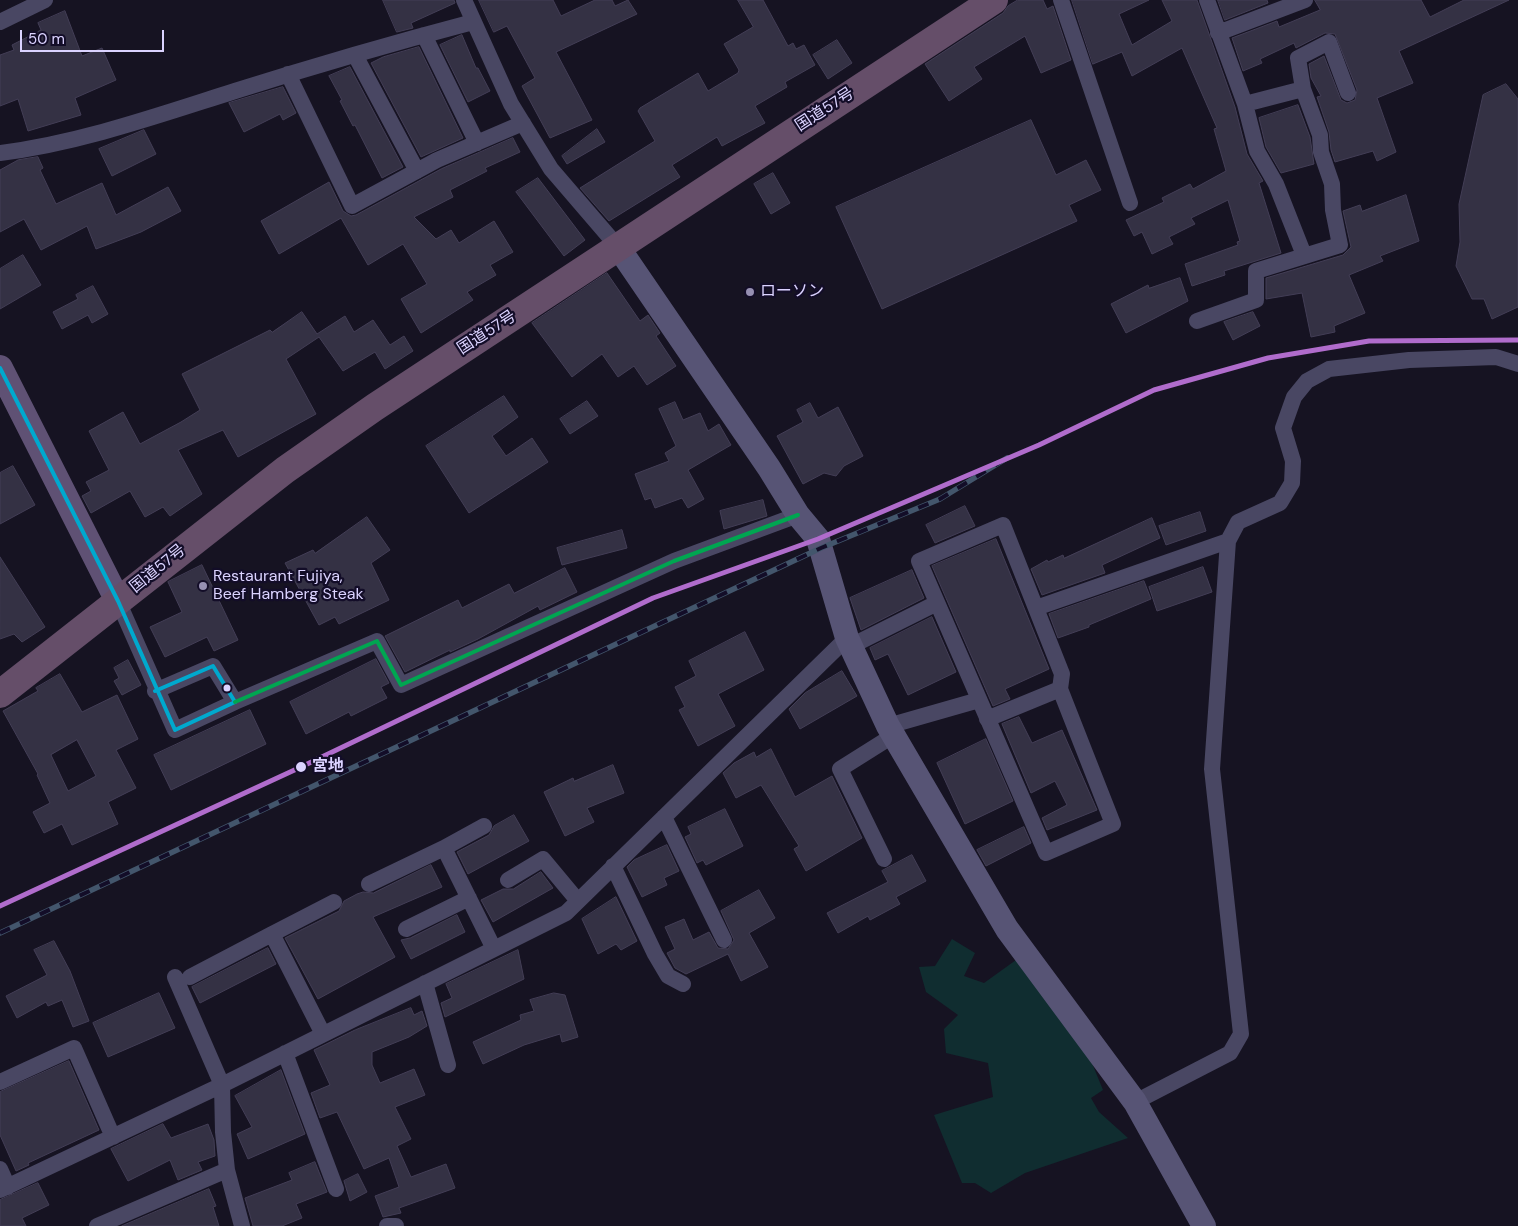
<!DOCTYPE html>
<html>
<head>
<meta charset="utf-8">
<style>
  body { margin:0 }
  #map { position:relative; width:1518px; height:1226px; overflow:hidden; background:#161322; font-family:"DM Sans",sans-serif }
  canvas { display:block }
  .scale { position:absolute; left:20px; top:30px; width:144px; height:22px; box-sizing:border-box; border:2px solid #dbd3ff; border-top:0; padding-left:6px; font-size:15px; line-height:18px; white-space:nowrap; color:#dbd3ff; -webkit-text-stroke:4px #130d28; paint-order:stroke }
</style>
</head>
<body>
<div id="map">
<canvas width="1518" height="1226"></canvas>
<div class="scale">50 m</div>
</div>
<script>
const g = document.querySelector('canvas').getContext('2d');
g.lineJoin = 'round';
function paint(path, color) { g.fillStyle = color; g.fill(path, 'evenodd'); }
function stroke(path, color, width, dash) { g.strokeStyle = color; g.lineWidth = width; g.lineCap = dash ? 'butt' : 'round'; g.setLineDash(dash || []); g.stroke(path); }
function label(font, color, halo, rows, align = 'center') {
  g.font = font + ' "DM Sans","Noto Sans JP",sans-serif'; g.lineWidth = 4.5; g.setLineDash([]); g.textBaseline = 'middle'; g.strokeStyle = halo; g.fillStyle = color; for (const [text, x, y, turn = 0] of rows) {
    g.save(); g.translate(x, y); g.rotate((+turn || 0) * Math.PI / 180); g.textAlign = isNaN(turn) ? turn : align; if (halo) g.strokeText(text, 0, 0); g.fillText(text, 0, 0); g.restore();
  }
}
const green = new Path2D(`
  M 952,939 L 975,953 L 964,976 L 984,983 L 1016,960 L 1087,1051 L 1103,1090 L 1091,1098 L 1099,1112 L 1128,1138 L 1025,1173 L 991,1193 L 975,1183 L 962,1183 L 934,1115 L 993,1097 L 988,1063 L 946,1053 L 944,1029 L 958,1015 L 926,992 L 919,967 L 935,966 Z`);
const building = new Path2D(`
  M 383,0 L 454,0 L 455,3 L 411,23 L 413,28 L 397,32 Z
  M 479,0 L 553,0 L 561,16 L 595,0 L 612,0 L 615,6 L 628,0 L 637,14 L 556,52 L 592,120 L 550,138 L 522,86 L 535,78 L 507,26 L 494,32 Z
  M 738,0 L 763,0 L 788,46 L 793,43 L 796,49 L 804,45 L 815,65 L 785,82 L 787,87 L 755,106 L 765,123 L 722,146 L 717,137 L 672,165 L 680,177 L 609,221 L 580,188 L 655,141 L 638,111 L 640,108 L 698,73 L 708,91 L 738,73 L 739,70 L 724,44 L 753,27 Z
  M 1018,0 L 1043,0 L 1047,9 L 1053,6 L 1071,60 L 1041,73 L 1025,36 L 974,67 L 982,79 L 949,101 L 925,64 L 1003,13 L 1008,6 Z
  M 1072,0 L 1149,0 L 1119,14 L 1132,45 L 1172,21 L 1162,0 L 1197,0 L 1235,107 L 1247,154 L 1263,181 L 1259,183 L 1281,253 L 1224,271 L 1225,275 L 1192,286 L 1185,264 L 1238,245 L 1237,242 L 1240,241 L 1228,200 L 1191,218 L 1195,224 L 1169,237 L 1173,244 L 1152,254 L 1142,232 L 1134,236 L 1126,220 L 1164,202 L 1162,198 L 1190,184 L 1193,189 L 1226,171 L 1214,129 L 1217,128 L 1182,48 L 1132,76 L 1122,52 L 1093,64 Z
  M 1218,0 L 1267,0 L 1268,3 L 1225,20 Z
  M 1315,0 L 1421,0 L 1430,17 L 1464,0 L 1509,0 L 1399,51 L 1413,83 L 1377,98 L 1396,152 L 1377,161 L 1373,151 L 1335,162 L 1331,150 L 1329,132 L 1317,97 L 1321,96 L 1311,78 L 1309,64 L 1324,56 L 1341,100 L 1347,103 L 1355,100 L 1357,90 L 1335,34 L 1325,33 L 1296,48 L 1294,43 L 1260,59 L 1262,63 L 1243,71 L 1232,38 L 1277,21 L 1279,27 L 1320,10 Z
  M 65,11 L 82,56 L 102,48 L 116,80 L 75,98 L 81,115 L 28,131 L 18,99 L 0,106 L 0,55 L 14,50 L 12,45 L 41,30 L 38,23 Z
  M 462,35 L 476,68 L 478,68 L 490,91 L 468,102 L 440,45 Z
  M 837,40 L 852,63 L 828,79 L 813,55 Z
  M 419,47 L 463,138 L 421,157 L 371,63 L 383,57 Z
  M 350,67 L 403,167 L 382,178 L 355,125 L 353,126 L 340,101 L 342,100 L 329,76 Z
  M 1506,84 L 1518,99 L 1518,307 L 1492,319 L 1484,299 L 1472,299 L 1456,266 L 1460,242 L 1459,204 L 1483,95 Z
  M 283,87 L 296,113 L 283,120 L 280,114 L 244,132 L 229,103 Z
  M 1298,105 L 1310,137 L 1314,164 L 1281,173 L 1266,147 L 1259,118 Z
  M 1031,120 L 1056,175 L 1086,160 L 1101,190 L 1069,205 L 1077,221 L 882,309 L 836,207 Z
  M 597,129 L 605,142 L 567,164 L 562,156 Z
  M 144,130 L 156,154 L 112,176 L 99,149 Z
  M 513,138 L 520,152 L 485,168 L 487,171 L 450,190 L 453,197 L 414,217 L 436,239 L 451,230 L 459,243 L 494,221 L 513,252 L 490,265 L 496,275 L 467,292 L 473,300 L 421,333 L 401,299 L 427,284 L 403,244 L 368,265 L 341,218 L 279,254 L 261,221 L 329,182 L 343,211 L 351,216 L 356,215 L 441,169 Z
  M 38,157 L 43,168 L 40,170 L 56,204 L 102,183 L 116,215 L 168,187 L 181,211 L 141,232 L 96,249 L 87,226 L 41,250 L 24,219 L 0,232 L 0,170 L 18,160 Z
  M 773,173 L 790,203 L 771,214 L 754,184 Z
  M 538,178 L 585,240 L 564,256 L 516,192 Z
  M 1406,195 L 1419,241 L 1380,256 L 1383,261 L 1349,275 L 1365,313 L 1334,326 L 1335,332 L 1311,337 L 1302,293 L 1266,299 L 1266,278 L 1343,255 L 1351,247 L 1343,211 L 1360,205 L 1362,211 Z
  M 23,255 L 41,285 L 0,309 L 0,269 Z
  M 607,273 L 640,321 L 648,315 L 660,333 L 656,336 L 676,366 L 647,385 L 634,366 L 618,377 L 602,354 L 572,377 L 532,323 Z
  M 1180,278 L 1188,301 L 1126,333 L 1111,304 L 1148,285 L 1149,288 Z
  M 93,286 L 108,314 L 92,323 L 88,315 L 62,329 L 53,312 L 78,299 L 76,295 Z
  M 302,312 L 317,334 L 345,316 L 354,332 L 373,320 L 390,345 L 404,336 L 413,351 L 385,369 L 375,352 L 343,371 L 319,337 L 286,359 L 316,414 L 238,457 L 223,430 L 178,450 L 202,494 L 170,516 L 163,507 L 145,517 L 130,491 L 91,513 L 82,496 L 91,491 L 86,482 L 109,470 L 89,431 L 123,412 L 140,444 L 181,422 L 200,410 L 182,374 L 270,330 L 272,332 Z
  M 1253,312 L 1260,326 L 1233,340 L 1224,322 Z
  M 504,396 L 518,417 L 492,436 L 506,456 L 532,438 L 548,462 L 469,513 L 426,446 Z
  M 587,401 L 598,416 L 570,434 L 560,419 Z
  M 675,402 L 683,420 L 700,413 L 708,431 L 719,424 L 731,445 L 688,470 L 704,499 L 688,508 L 682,498 L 655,508 L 651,498 L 645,500 L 635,474 L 669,461 L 665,453 L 676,446 L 659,409 Z
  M 810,403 L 818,418 L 838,407 L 863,456 L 844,466 L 836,476 L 824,473 L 803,484 L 777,436 L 803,422 L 797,410 Z
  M 13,466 L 35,505 L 0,524 L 0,473 Z
  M 763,500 L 767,516 L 724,529 L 720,511 Z
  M 965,506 L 975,526 L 935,543 L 926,525 Z
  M 1200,512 L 1206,531 L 1166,545 L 1159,526 Z
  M 367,517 L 390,550 L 371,563 L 389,600 L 339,624 L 335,617 L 319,625 L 285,563 L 313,550 L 315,553 Z
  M 1152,518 L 1160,538 L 1102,565 L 1105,573 L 1042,595 L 1031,569 L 1047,560 L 1048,562 L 1063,555 L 1064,558 Z
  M 622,530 L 627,548 L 562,565 L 557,548 Z
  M 996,539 L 1049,669 L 1005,689 L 1010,699 L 993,706 L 932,566 Z
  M 0,557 L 45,627 L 22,642 L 14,634 L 0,639 Z
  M 202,565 L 238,640 L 214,651 L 207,637 L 165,657 L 150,627 L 182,612 L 168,582 Z
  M 1203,567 L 1212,592 L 1157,611 L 1149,587 Z
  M 565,568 L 577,592 L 540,610 L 538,606 L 478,639 L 450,652 L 450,650 L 405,672 L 385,636 L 458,600 L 462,608 L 509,584 L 514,593 Z
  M 912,570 L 924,598 L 861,630 L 850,598 Z
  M 1144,581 L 1151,599 L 1089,625 L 1089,627 L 1058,638 L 1049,614 Z
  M 932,617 L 956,672 L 908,695 L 888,654 L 875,660 L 870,648 Z
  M 745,632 L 764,670 L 718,694 L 735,726 L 698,746 L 679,710 L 685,707 L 675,687 L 696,676 L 689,661 Z
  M 376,659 L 389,683 L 381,687 L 387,698 L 351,716 L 349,712 L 306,734 L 290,702 Z
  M 128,660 L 141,685 L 122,695 L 114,681 L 119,678 L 114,668 Z
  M 842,671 L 857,696 L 800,729 L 789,709 L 805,693 Z
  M 60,674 L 82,712 L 117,695 L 138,739 L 116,750 L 136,788 L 108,802 L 118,824 L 72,845 L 62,824 L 44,833 L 33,812 L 50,803 L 37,775 L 38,774 L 3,711 L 38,691 L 36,688 ZM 77,740 L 96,776 L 68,791 L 51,755 Z
  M 250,710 L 266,744 L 171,790 L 154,755 Z
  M 1019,717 L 1032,743 L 1062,730 L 1097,810 L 1047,830 L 1042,818 L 1067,805 L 1055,781 L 1031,793 L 1002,724 Z
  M 986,739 L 1013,801 L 965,824 L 937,763 Z
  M 771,749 L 795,797 L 832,776 L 862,838 L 806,871 L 794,849 L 799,846 L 761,785 L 736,798 L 723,773 L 734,763 L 754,752 L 756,757 Z
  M 613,765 L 624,793 L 587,808 L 594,822 L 565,836 L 544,792 L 573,778 L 574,781 Z
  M 725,809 L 743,846 L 706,865 L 703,860 L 697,863 L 685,837 L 691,834 L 688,827 Z
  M 514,815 L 529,841 L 468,874 L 457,852 L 489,835 L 494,826 Z
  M 1024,827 L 1031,843 L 986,866 L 977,850 Z
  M 667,845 L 679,871 L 664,878 L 667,885 L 642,897 L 627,867 L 634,860 Z
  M 912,855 L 926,881 L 896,897 L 900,904 L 870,920 L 868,916 L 838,933 L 827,913 L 888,882 L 882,871 Z
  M 431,865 L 442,887 L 373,917 L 395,957 L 318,999 L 285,938 L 339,911 L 344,901 L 357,894 L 363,892 L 373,893 Z
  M 541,872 L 553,888 L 493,922 L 481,900 L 503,889 L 513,889 Z
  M 759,890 L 775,918 L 749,933 L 768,967 L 741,981 L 728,954 L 686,974 L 675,968 L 667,953 L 675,949 L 665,927 L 684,919 L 693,940 L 709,932 L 718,948 L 728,949 L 734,940 L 721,911 Z
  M 616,897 L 637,941 L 621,950 L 616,944 L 598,954 L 582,919 Z
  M 457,915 L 465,932 L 411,959 L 401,940 L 410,938 Z
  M 54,941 L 70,971 L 89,1021 L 73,1027 L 62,1000 L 48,1006 L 46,1002 L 17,1018 L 6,996 L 47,975 L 34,950 Z
  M 268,948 L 276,964 L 200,1003 L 192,987 Z
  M 518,950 L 524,979 L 445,1017 L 441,1003 L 452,998 L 446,984 Z
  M 159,993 L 175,1028 L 108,1057 L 93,1023 Z
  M 554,993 L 565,995 L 578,1037 L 562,1042 L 560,1034 L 524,1045 L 483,1064 L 473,1042 L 521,1020 L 520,1015 L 534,1011 L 530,1000 Z
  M 411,1008 L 414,1015 L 422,1011 L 427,1026 L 409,1037 L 372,1052 L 372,1065 L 380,1083 L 414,1069 L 425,1095 L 395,1107 L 411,1139 L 397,1146 L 411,1177 L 446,1164 L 455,1188 L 399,1208 L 401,1213 L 383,1217 L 375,1196 L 399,1187 L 389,1158 L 364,1169 L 337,1112 L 320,1118 L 311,1093 L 330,1085 L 314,1050 L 355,1030 Z
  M 69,1061 L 99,1130 L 28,1163 L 29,1165 L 16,1171 L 0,1135 L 0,1092 Z
  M 281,1070 L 305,1134 L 248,1159 L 237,1134 L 252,1127 L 235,1096 Z
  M 163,1124 L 171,1138 L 208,1124 L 214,1140 L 215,1156 L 198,1162 L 202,1170 L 178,1180 L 170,1160 L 128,1181 L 111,1149 Z
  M 315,1162 L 327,1192 L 296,1204 L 302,1218 L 282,1226 L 253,1226 L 245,1198 L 292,1180 L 289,1173 Z
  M 358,1174 L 367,1192 L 350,1201 L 344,1181 Z
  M 38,1183 L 49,1205 L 22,1218 L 26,1226 L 0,1226 L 0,1200 Z
  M 209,1189 L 216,1206 L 213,1207 L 219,1226 L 122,1226 Z`);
const street = new Path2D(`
  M 464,0 L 511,104 L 551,169 L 618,247
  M 1061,0 L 1130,203
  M 1207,0 L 1245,104 L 1257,151 L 1276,184 L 1304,255
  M 0,22 L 45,0
  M 1218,33 L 1305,0
  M 424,35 L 477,143
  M 355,55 L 417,171
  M 288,74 L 352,206 L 437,160 L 523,123
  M 1245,104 L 1303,89
  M 0,153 C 80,143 159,115 235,91 C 314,66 393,43 473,22
  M 1197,321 L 1256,300 L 1256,271 L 1340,245 L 1333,210 L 1332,184 L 1321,152 L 1320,135 L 1303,89 L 1298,58 L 1329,42 L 1348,93
  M 1003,525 L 1062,674 L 1060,689 L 1113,824 L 1046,853 L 919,561 Z
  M 118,601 L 175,730 L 235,702 L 213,666 L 155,691
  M 1036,608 L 1228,541
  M 851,646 L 937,603
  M 235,702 L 377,641 L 401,685 L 674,561 L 798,515
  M 987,719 L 1060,689
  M 888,726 L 979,700
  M 664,817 L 724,940
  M 444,848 L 484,826
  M 884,859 L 840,769 L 894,735
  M 613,866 L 655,954 L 668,976 L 683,984
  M 508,880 L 543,859 L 578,901
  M 369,884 L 444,848 L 494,949
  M 406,929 L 469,898
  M 272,934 L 334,902
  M 175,977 L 222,1085 L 223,1132 L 227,1170 L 242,1226
  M 190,977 L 272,934 L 323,1034
  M 425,983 L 448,1065
  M 285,1053 L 336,1189
  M 0,1082 L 74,1048 L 113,1137
  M 1135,1102 L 1230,1053 L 1241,1034 L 1212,769 L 1228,541 L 1238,522 L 1280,503 L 1292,483 L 1293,461 L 1283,428 L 1294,397 L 1307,381 L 1329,369 L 1409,360 L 1496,357 L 1518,364
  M 0,1169 L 8,1187
  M 0,1190 L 222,1085 L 566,913 L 847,638
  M 97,1226 L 227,1170
  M 387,1226 L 396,1226`);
const secondary = new Path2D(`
  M 618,247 L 769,468 L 798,515 L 818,539 L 847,638 L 888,726 L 1007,929 L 1135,1102 L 1204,1226`);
const primary = new Path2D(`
  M 0,368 L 118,601`);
const highway = new Path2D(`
  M 0,694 L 285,470 L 375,407 L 994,0`);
const rail = new Path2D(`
  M 0,933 L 821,548 L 940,499 L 1007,458`);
const bus1 = new Path2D(`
  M 0,368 L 118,601 L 175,730 L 235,702 L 213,666 L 155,691`);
const bus2 = new Path2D(`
  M 235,702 L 377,641 L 401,685 L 674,561 L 798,515`);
const rail1 = new Path2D(`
  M 0,906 L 301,767 L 653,598 L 818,539 L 1039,445 L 1154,390 L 1268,358 L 1369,341 L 1518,340`);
const markers = [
  [750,292,5,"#9690b2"],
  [203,586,5,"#9690b2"],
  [227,688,4.5,"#dbd3ff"],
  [301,767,6,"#dbd3ff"]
];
const streetNames = [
  ["国道57号",825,110,-33],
  ["国道57号",487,333,-33],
  ["国道57号",158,569,-39]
];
const poiNames = [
  ["ローソン",760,292],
  ["Restaurant Fujiya,",213,577],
  ["Beef Hamberg Steak",213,595]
];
const stopNames = [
  ["宮地",312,767]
];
paint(green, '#102d30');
paint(building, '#343144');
stroke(building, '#433e56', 1);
stroke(street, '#494763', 16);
stroke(secondary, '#575475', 24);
stroke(primary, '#5f5174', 26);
stroke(highway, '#654e69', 28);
stroke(rail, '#43566c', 5.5);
stroke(rail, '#130d28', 4, [11]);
stroke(bus1, '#00a9ce', 4);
stroke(bus2, '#00a651', 4);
stroke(rail1, '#b06ccc', 5);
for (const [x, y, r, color] of markers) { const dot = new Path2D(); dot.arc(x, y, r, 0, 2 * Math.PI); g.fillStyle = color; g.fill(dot); stroke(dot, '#130d28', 2); }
label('16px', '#dbd3ff', '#130d28', streetNames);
label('16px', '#dbd3ff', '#130d28', poiNames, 'left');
label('bold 16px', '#dbd3ff', '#130d28', stopNames, 'left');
</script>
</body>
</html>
